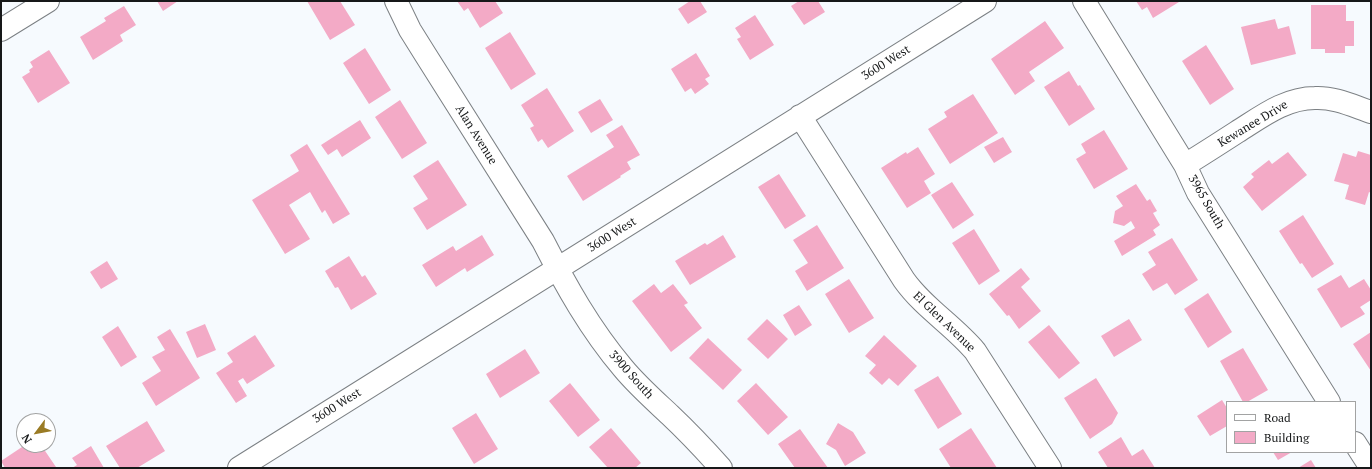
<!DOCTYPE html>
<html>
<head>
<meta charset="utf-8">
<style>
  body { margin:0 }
  #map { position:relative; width:1372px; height:469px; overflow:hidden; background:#f6fafe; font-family:"PT Serif",serif }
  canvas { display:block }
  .frame { position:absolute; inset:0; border:2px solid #161819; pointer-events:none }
  .legend { position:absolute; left:1226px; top:401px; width:130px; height:52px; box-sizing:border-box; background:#fff; border:1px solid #a2a3a3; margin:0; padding:5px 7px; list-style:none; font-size:12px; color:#161819 }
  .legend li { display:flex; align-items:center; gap:8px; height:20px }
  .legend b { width:20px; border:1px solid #a2a3a3 }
  .north { position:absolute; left:16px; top:413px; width:40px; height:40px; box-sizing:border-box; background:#fff; border:1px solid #a2a3a3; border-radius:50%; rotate:238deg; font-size:11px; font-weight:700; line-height:16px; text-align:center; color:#161819 }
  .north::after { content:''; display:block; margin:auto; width:14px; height:18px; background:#9a7b25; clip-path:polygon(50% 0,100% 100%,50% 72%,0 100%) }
</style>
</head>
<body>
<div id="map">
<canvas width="1372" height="469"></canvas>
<div class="frame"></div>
<ul class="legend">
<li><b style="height:5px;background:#fff"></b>Road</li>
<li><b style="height:11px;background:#f3aac6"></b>Building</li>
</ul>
<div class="north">N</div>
</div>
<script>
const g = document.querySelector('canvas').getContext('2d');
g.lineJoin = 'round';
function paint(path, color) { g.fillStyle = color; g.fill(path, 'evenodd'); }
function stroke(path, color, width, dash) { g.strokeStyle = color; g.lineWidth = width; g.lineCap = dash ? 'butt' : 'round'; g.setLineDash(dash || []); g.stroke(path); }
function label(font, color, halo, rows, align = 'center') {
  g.font = font + ' "PT Serif",serif'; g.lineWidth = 4; g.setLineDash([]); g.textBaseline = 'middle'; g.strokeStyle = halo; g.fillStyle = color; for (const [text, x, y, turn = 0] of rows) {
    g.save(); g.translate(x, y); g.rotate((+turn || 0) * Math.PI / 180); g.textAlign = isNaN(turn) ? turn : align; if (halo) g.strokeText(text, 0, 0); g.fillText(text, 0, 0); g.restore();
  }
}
const building = new Path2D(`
  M 157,1 L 178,1 L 163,11 Z
  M 307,1 L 340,1 L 355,25 L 330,40 Z
  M 457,1 L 495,1 L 503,13 L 480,28 L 468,8 L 464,11 Z
  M 690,1 L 700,1 L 707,12 L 688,24 L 678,9 Z
  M 799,1 L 818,1 L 825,12 L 804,25 L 791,6 Z
  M 1136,1 L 1178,1 L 1179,2 L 1153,18 L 1147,7 L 1142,10 Z
  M 1311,5 L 1346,5 L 1346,21 L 1354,21 L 1354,46 L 1345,46 L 1345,53 L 1325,53 L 1325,49 L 1311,49 Z
  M 124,6 L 136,25 L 120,35 L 123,41 L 93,60 L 80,37 L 106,21 L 104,18 Z
  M 755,15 L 774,45 L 750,60 L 737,39 L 741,37 L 735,28 Z
  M 1275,19 L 1278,29 L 1289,26 L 1296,54 L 1251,65 L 1241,27 Z
  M 1045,21 L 1064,48 L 1029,72 L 1035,81 L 1015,95 L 991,59 Z
  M 510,32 L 536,74 L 511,90 L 485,48 Z
  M 1206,45 L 1234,89 L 1210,105 L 1182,61 Z
  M 365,48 L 391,90 L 369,104 L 343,63 Z
  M 49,50 L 70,83 L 38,103 L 22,77 L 30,72 L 29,70 L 33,67 L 30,62 Z
  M 696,53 L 710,76 L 705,79 L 709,84 L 695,94 L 691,88 L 685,92 L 671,69 Z
  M 1069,71 L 1078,86 L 1080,85 L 1095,109 L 1069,126 L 1044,87 Z
  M 547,88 L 574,131 L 548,148 L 542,139 L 538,142 L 530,128 L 534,126 L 521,105 Z
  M 973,94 L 998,133 L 950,164 L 928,129 L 947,117 L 944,112 Z
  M 600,99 L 613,120 L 591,133 L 578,112 Z
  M 400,100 L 427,143 L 402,159 L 375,117 Z
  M 360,120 L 371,138 L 342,157 L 337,149 L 328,155 L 321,145 Z
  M 622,125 L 640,155 L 627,162 L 631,169 L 620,176 L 621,177 L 583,201 L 567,176 L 614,147 L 606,135 Z
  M 1104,130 L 1128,169 L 1094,189 L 1076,159 L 1086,153 L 1081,144 Z
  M 1003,137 L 1012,152 L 994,163 L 984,147 Z
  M 307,144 L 350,214 L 333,224 L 325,210 L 322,213 L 310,192 L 289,205 L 310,239 L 285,254 L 252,200 L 299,171 L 290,155 Z
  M 918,147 L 935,174 L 924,181 L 931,193 L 907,208 L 881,168 L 906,152 L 907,154 Z
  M 1358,151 L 1371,155 L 1371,193 L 1369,192 L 1365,205 L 1345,199 L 1349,185 L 1334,181 L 1343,153 L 1356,157 Z
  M 1288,152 L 1307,175 L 1262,211 L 1243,187 L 1254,177 L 1251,174 L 1269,160 L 1272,164 Z
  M 438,160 L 467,205 L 427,230 L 413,208 L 428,199 L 413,176 Z
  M 779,174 L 806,216 L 785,229 L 758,187 Z
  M 952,182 L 974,215 L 953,229 L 931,195 Z
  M 1136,184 L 1147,201 L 1150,199 L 1157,211 L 1153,213 L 1160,225 L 1153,230 L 1156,235 L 1122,256 L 1114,241 L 1135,228 L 1131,221 L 1124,226 L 1113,223 L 1115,211 L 1123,206 L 1116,196 Z
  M 1303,215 L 1334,264 L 1312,278 L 1302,263 L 1300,264 L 1279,231 Z
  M 817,225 L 844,268 L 807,291 L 795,271 L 808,263 L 793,240 Z
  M 974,229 L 1000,271 L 979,285 L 952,243 Z
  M 482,235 L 494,255 L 467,272 L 465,268 L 436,287 L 422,265 L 453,246 L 456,251 Z
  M 723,235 L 736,257 L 690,285 L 675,261 L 705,243 L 707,245 Z
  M 1172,238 L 1198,280 L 1175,295 L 1167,283 L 1153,291 L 1142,274 L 1156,265 L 1148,252 Z
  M 349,256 L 362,277 L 365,275 L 377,294 L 351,310 L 338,287 L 335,288 L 325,271 Z
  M 107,261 L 118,279 L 101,289 L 90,272 Z
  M 1021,268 L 1030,279 L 1021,287 L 1041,311 L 1019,329 L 1009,315 L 1007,316 L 989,294 Z
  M 1341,275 L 1349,288 L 1364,279 L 1371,290 L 1371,300 L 1360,307 L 1365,314 L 1341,328 L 1317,289 Z
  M 849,279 L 874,318 L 849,333 L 825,294 Z
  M 654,284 L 661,293 L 673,284 L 688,303 L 684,305 L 702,328 L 671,352 L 632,301 Z
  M 1208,293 L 1232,332 L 1208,348 L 1184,309 Z
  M 799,305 L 812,325 L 795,336 L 783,315 Z
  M 767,319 L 788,339 L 768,359 L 747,339 Z
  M 1129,319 L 1142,340 L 1114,357 L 1101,336 Z
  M 205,324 L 216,350 L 197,358 L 186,332 Z
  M 1049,325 L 1080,363 L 1059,379 L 1028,342 Z
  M 118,326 L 137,357 L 121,367 L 102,337 Z
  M 170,329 L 200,378 L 156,406 L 142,383 L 161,371 L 152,357 L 165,350 L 157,337 Z
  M 1371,332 L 1371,371 L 1353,344 Z
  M 255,335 L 275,366 L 247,384 L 243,378 L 238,381 L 247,396 L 236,403 L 216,373 L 233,362 L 227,353 Z
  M 884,335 L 917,366 L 898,386 L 889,378 L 882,385 L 869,373 L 876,365 L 865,356 Z
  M 708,338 L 742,370 L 723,390 L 689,358 Z
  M 1243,348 L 1268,390 L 1247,402 L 1243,402 L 1220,361 Z
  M 525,349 L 540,373 L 500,398 L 486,374 Z
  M 938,376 L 962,414 L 938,429 L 914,390 Z
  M 1096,378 L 1118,413 L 1112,424 L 1090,439 L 1064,398 Z
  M 570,383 L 600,420 L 578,437 L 549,401 Z
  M 756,383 L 788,417 L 768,435 L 737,401 Z
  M 1222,400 L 1227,408 L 1227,426 L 1210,436 L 1197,416 Z
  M 476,413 L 498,449 L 474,464 L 452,428 Z
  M 147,421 L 165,451 L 137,468 L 120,468 L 106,446 Z
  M 838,423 L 853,432 L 866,453 L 845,466 L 836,450 L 826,444 Z
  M 611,428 L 641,463 L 635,468 L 608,468 L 589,447 Z
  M 971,428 L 997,468 L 951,468 L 939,449 Z
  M 800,429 L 828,468 L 795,468 L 778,444 Z
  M 1121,437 L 1132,456 L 1143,449 L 1155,468 L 1108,468 L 1098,452 Z
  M 25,445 L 41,445 L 56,467 L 54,468 L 5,468 L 1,461 Z
  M 91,446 L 104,468 L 72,468 L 77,465 L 72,458 Z
  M 1273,452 L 1292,452 L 1278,460 Z
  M 1311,460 L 1316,468 L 1298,468 Z`);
const minor = new Path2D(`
  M 396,1 L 410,30 L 425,54 L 543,241 C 566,286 590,329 623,368 C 637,385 654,400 670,415 C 688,432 705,450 721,468
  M 1084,1 L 1185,165 L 1198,193 L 1329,402
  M 1,30 L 48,1
  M 800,116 L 904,280 C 924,308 953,325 975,351 L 1050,468
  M 1185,165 C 1203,154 1220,143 1237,132 C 1261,117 1285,98 1315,98 C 1334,97 1353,106 1371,112
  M 1355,443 L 1371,468
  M 239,468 L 985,1`);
const streetNames = [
  ["3600 West",886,63,-32],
  ["Kewanee Drive",1253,124,-31],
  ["Alan Avenue",476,135,58],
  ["3965 South",1206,202,60],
  ["3600 West",612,235,-32],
  ["El Glen Avenue",944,322,44],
  ["3900 South",631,375,48],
  ["3600 West",337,406,-32]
];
paint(building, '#f3aac6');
stroke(minor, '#7c8084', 24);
stroke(minor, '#fff', 22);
label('12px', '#161819', '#fff', streetNames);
</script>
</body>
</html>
